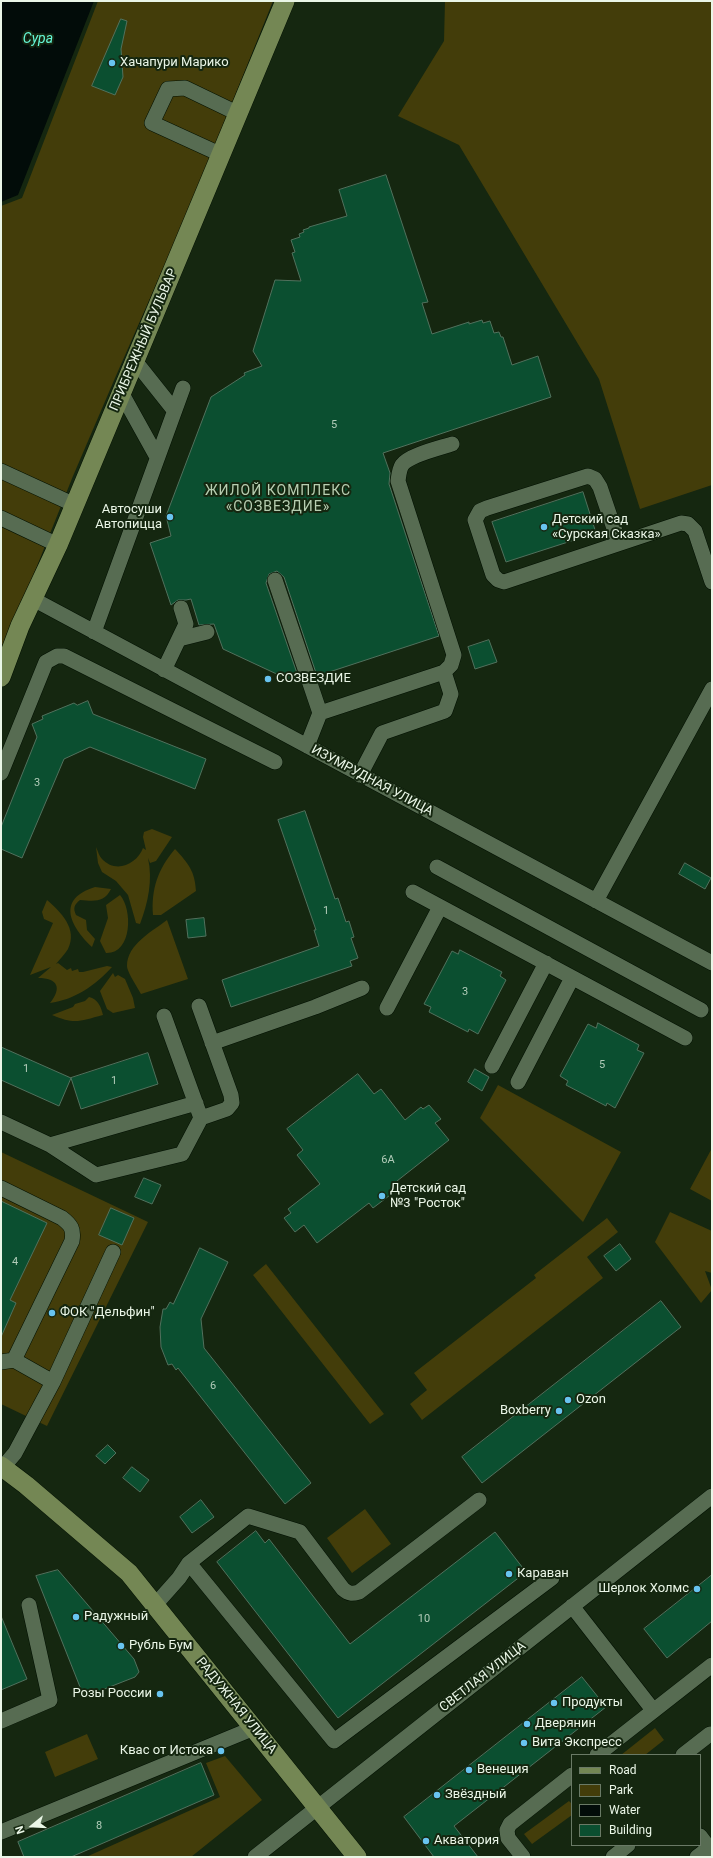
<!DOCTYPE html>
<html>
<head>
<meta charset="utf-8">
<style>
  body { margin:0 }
  #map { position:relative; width:713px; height:1858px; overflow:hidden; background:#152710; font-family:Roboto,sans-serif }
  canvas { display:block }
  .frame { position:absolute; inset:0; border:2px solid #eaf6e7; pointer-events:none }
  .legend { position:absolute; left:571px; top:1754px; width:130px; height:92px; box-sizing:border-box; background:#152710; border:1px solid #6a7a66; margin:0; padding:5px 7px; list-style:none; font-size:12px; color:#eaf6e7 }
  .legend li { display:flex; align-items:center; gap:8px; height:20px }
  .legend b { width:20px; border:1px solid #6a7a66 }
  .north { position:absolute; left:12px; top:1806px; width:40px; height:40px; -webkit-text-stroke:3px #152710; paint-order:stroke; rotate:252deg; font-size:11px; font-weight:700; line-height:16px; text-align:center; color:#eaf6e7 }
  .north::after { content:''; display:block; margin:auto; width:14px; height:18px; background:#eaf6e7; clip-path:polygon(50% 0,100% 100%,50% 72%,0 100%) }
</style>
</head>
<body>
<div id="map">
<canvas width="713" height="1858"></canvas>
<div class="frame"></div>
<ul class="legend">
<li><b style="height:5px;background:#748754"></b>Road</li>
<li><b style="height:11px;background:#433d0a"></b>Park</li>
<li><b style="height:11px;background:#020c09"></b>Water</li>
<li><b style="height:11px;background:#0b4f30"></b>Building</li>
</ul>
<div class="north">N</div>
</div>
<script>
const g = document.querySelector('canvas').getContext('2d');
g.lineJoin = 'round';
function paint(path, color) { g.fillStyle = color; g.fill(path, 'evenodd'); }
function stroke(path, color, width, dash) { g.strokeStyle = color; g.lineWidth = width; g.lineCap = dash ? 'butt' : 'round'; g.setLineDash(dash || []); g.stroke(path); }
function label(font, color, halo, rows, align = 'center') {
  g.font = font + ' Roboto,sans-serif'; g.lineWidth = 4; g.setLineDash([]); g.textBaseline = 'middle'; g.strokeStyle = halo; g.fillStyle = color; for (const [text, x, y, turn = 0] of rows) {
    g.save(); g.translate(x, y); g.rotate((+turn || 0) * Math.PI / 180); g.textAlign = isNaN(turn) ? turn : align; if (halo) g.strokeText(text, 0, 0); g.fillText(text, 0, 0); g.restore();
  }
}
const green = new Path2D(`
  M 98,1 L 273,1 L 190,207 L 115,378 L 73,476 L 27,591 L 1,649 L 1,206 L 22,198 Z
  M 445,1 L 712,1 L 712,485 L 640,509 L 599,379 L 459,145 L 398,116 L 444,41 Z
  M 152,829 L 172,837 L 156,861 L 150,863 L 148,858 C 153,880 148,903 140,924 L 136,923 L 128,895 L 116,881 L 102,872 L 98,863 L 96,847 C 98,851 99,856 102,859 C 116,874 137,864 143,848 L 146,850 L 143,837 L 144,832 Z
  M 175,849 C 188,863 195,871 196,891 L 161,915 L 153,915 C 151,889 158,869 175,849 Z
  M 95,887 L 111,889 C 104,903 94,901 80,900 C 74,905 73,908 76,915 L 86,920 L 87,930 L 95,939 L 92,947 C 70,926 56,899 95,887 Z
  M 120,895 C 133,910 132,954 106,953 L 100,941 L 108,918 L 106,905 Z
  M 47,900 C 61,912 78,929 68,949 C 65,954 60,959 56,964 L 58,963 L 67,970 L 71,968 L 72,971 L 78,969 L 79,972 L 83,972 L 107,966 L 112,967 C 96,985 74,1000 50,1003 C 62,988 58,978 38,978 L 51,967 L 30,975 L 53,923 L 44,919 L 42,912 Z
  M 167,920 L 188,979 L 141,994 C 138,988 127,972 127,966 C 127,944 153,931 167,920 Z
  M 113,973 L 115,977 L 118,975 L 125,979 L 133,998 L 135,1008 L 113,1013 L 107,1009 L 100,991 Z
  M 89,997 C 98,999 101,1007 103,1015 C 80,1021 75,1025 52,1015 L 73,1007 L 75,1004 L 85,1001 Z
  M 498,1085 L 621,1152 L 583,1222 L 480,1118 Z
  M 712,1148 L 712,1201 L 690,1189 Z
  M 1,1152 L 148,1222 L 47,1426 L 1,1404 Z
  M 670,1212 L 712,1231 L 712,1273 L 705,1271 L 712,1290 L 701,1303 L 655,1242 Z
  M 607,1218 L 618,1232 L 587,1257 L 603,1278 L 422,1420 L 410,1404 L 427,1390 L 414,1373 L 536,1278 L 534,1275 Z
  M 266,1264 L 384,1414 L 370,1424 L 253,1275 Z
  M 365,1509 L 391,1544 L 352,1573 L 327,1538 Z
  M 655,1728 L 664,1740 L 645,1755 L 621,1755 Z
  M 87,1734 L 98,1759 L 55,1777 L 45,1752 Z
  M 225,1756 L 262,1800 L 191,1857 L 86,1857 L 220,1797 L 206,1763 Z
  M 569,1801 L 572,1804 L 572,1815 L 532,1844 L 524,1834 Z`);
const water = new Path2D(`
  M 1,1 L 94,1 L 18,195 L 1,202 Z`);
const building = new Path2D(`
  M 121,19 L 127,21 L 121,49 L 123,77 L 115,95 L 92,86 Z
  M 386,175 L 428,302 L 422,303 L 432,334 L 469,322 L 469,324 L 482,320 L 483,323 L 490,321 L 494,333 L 499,332 L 501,337 L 503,337 L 512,365 L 538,356 L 551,397 L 383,453 L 390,473 L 389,484 L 439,636 L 317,676 L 284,577 L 277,571 L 269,574 L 266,583 L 300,682 L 296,683 L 223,649 L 214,624 L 199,625 L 191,599 L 186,600 L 178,600 L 171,605 L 150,543 L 171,536 L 166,516 L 211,397 L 245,375 L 244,373 L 262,366 L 253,351 L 275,280 L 301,281 L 292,253 L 295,252 L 291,240 L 300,237 L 299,234 L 304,232 L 303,230 L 309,228 L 309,227 L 347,216 L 339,190 Z
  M 583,492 L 596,533 L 506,562 L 492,522 Z
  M 489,640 L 497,662 L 475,669 L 468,647 Z
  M 88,701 L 93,714 L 206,759 L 195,789 L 90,747 L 64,759 L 22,858 L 1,849 L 1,827 L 37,737 L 32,724 L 43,719 L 42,716 L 74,703 L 77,705 Z
  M 305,811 L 335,899 L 338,898 L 346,922 L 349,921 L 354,937 L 351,938 L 358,958 L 350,961 L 352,966 L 231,1007 L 222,980 L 319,946 L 314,930 L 316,930 L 278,820 Z
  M 685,863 L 711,878 L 705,889 L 679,874 Z
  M 204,918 L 206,936 L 188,938 L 186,920 Z
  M 460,950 L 502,972 L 500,976 L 506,980 L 478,1034 L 469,1029 L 468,1032 L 429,1012 L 431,1007 L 424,1004 L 452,951 L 458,954 Z
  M 598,1023 L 639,1045 L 637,1050 L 644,1053 L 615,1108 L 607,1103 L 606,1106 L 566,1085 L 568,1081 L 560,1076 L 588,1024 L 596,1028 Z
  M 1,1047 L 71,1078 L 59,1106 L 1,1080 Z
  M 148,1053 L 158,1084 L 81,1109 L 71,1078 Z
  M 475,1069 L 489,1077 L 482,1091 L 468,1082 Z
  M 358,1074 L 374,1094 L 381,1089 L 405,1120 L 421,1107 L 423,1109 L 429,1105 L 441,1119 L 435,1123 L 449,1140 L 397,1181 L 402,1186 L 373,1208 L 369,1203 L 317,1243 L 304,1225 L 295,1232 L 284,1218 L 291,1213 L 288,1209 L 320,1184 L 297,1155 L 303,1150 L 287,1129 Z
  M 144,1178 L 161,1185 L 152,1204 L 135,1197 Z
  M 1,1201 L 47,1223 L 10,1300 L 16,1303 L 1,1337 Z
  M 111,1208 L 134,1218 L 122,1245 L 99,1235 Z
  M 620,1244 L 631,1259 L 616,1271 L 604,1256 Z
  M 200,1248 L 228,1262 L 201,1319 L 204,1348 L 311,1483 L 285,1504 L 178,1368 L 176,1370 L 172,1364 L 168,1365 L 161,1347 L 160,1327 L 163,1309 L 166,1309 L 170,1302 L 173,1304 Z
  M 661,1301 L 681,1327 L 482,1483 L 462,1457 Z
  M 108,1445 L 116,1453 L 105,1464 L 96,1456 Z
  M 132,1467 L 149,1480 L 140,1492 L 123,1478 Z
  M 201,1500 L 214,1517 L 192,1533 L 180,1517 Z
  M 256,1531 L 265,1543 L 269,1539 L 350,1644 L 495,1532 L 526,1572 L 338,1718 L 217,1562 Z
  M 58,1570 L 134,1659 L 139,1672 L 135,1677 L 84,1697 L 36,1576 Z
  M 712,1575 L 712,1621 L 667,1658 L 644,1629 Z
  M 1,1616 L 27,1679 L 1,1690 Z
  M 582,1677 L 606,1707 L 454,1826 L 478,1857 L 434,1857 L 404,1817 Z
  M 201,1763 L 214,1795 L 71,1857 L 24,1857 L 18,1842 Z`);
const minor = new Path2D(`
  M 222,155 L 152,123 L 168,89 L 185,88 L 239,114
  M 135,361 L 174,410
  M 122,394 L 157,457
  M 1,471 L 75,505
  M 1,518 L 58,545
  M 619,543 L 600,487 L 595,479 L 588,476 L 487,508 L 480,511 L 475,520 L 493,575 L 498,580 L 504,582 L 681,523 L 688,524 L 695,531 L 712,582
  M 275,580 L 320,713 L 307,746
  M 33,599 L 712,963
  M 94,632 L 183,388
  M 179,639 L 207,632
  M 164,670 L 186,624 L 181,608
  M 444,672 L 451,665 L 454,655 L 398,481 C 399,475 399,470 402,465 C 409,455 440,448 452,444
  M 320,713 L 444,672 L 451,694 L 445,711 L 382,733 L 360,775
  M 1,773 L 46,662 L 57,656 L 64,656 L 275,762
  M 437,867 L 701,1010
  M 413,892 L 685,1038
  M 596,901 L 712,689
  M 387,1008 L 440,907
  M 164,1016 L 201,1118 L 227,1109 L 232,1103 L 231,1095 L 199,1006
  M 212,1043 L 315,1007 L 362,988
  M 492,1066 L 546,963
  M 518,1082 L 572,978
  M 1,1122 L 50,1145 L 96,1175 L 182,1154 L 201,1118
  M 50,1145 L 196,1103
  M 1,1188 L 62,1218 C 71,1225 74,1229 72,1241 L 14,1360
  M 1,1362 L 14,1360 L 53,1382
  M 3,1467 L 15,1453 L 53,1382 L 113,1252
  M 189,1563 L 334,1741 L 552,1578
  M 155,1605 L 179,1578 L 189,1563 L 248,1516 L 300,1532 L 343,1589 C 349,1594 352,1594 359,1592 L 479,1500
  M 572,1606 L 653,1710
  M 1,1721 L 50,1700 L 29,1605
  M 597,1755 L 712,1665
  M 683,1755 L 710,1734
  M 1,1832 L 254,1728
  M 255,1857 L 712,1496
  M 523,1857 L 508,1838 L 507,1830 L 510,1824 L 572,1775
  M 613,1857 L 628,1845
  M 697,1857 L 709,1848 L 700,1836`);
const major = new Path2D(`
  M 1,677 L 20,626 L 58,545 L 285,1
  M 1,1466 L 26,1485 L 129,1573 L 357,1857`);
const markers = [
  [112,63,4,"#68c4f0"],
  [170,517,4,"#68c4f0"],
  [544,527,4,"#68c4f0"],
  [268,679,4,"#68c4f0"],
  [382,1196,4,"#68c4f0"],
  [52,1313,4,"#68c4f0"],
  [568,1400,4,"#68c4f0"],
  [559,1411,4,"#68c4f0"],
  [509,1574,4,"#68c4f0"],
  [697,1589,4,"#68c4f0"],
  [76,1617,4,"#68c4f0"],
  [121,1646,4,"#68c4f0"],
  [160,1694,4,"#68c4f0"],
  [554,1703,4,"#68c4f0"],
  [527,1724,4,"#68c4f0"],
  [524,1743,4,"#68c4f0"],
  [221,1751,4,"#68c4f0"],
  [469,1770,4,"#68c4f0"],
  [437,1795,4,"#68c4f0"],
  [426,1841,4,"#68c4f0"]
];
const numberNames = [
  ["5",334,425],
  ["3",37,783],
  ["1",326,911],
  ["3",465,992],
  ["5",602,1065],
  ["1",26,1069],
  ["1",114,1081],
  ["6А",388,1160],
  ["4",15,1262],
  ["6",213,1386],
  ["10",424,1619],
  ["8",99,1826]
];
const poiNames = [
  ["Хачапури Марико",120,63],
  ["Автосуши",162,510,"right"],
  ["Автопицца",162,525,"right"],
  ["Детский сад",552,520],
  ["«Сурская Сказка»",552,535],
  ["СОЗВЕЗДИЕ",276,679],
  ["Детский сад",390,1189],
  ["№3 \"Росток\"",390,1204],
  ["ФОК \"Дельфин\"",60,1313],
  ["Ozon",576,1400],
  ["Boxberry",551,1411,"right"],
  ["Караван",517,1574],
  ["Шерлок Холмс",689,1589,"right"],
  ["Радужный",84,1617],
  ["Рубль Бум",129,1646],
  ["Розы России",152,1694,"right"],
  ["Продукты",562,1703],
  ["Дверянин",535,1724],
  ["Вита Экспресс",532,1743],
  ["Квас от Истока",213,1751,"right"],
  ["Венеция",477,1770],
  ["Звёздный",445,1795],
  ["Акватория",434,1841]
];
const streetNames = [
  ["ПРИБРЕЖНЫЙ БУЛЬВАР",144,340,-67],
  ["ИЗУМРУДНАЯ УЛИЦА",372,781,28],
  ["СВЕТЛАЯ УЛИЦА",483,1677,-38],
  ["РАДУЖНАЯ УЛИЦА",236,1706,51]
];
const waterNames = [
  ["Сура",38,39]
];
const neighbourhoodNames = [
  ["ЖИЛОЙ КОМПЛЕКС",278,491],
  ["«СОЗВЕЗДИЕ»",278,507]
];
paint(green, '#433d0a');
paint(water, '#020c09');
paint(building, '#0b4f30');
stroke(building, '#51715d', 1);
stroke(minor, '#021000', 16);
stroke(major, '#021000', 20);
stroke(minor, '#576c52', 15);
stroke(major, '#748754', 19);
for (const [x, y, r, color] of markers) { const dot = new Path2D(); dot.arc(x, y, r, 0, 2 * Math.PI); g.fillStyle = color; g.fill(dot); stroke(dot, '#152710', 1.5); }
label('11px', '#b2ccb9', null, numberNames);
label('13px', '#eaf6e7', '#152710', poiNames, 'left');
label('13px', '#eaf6e7', '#152710', streetNames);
label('italic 14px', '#66f9d9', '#152710', waterNames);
g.letterSpacing = '1px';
label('14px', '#b7ceb1', '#152710', neighbourhoodNames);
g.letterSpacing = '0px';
</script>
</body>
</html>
